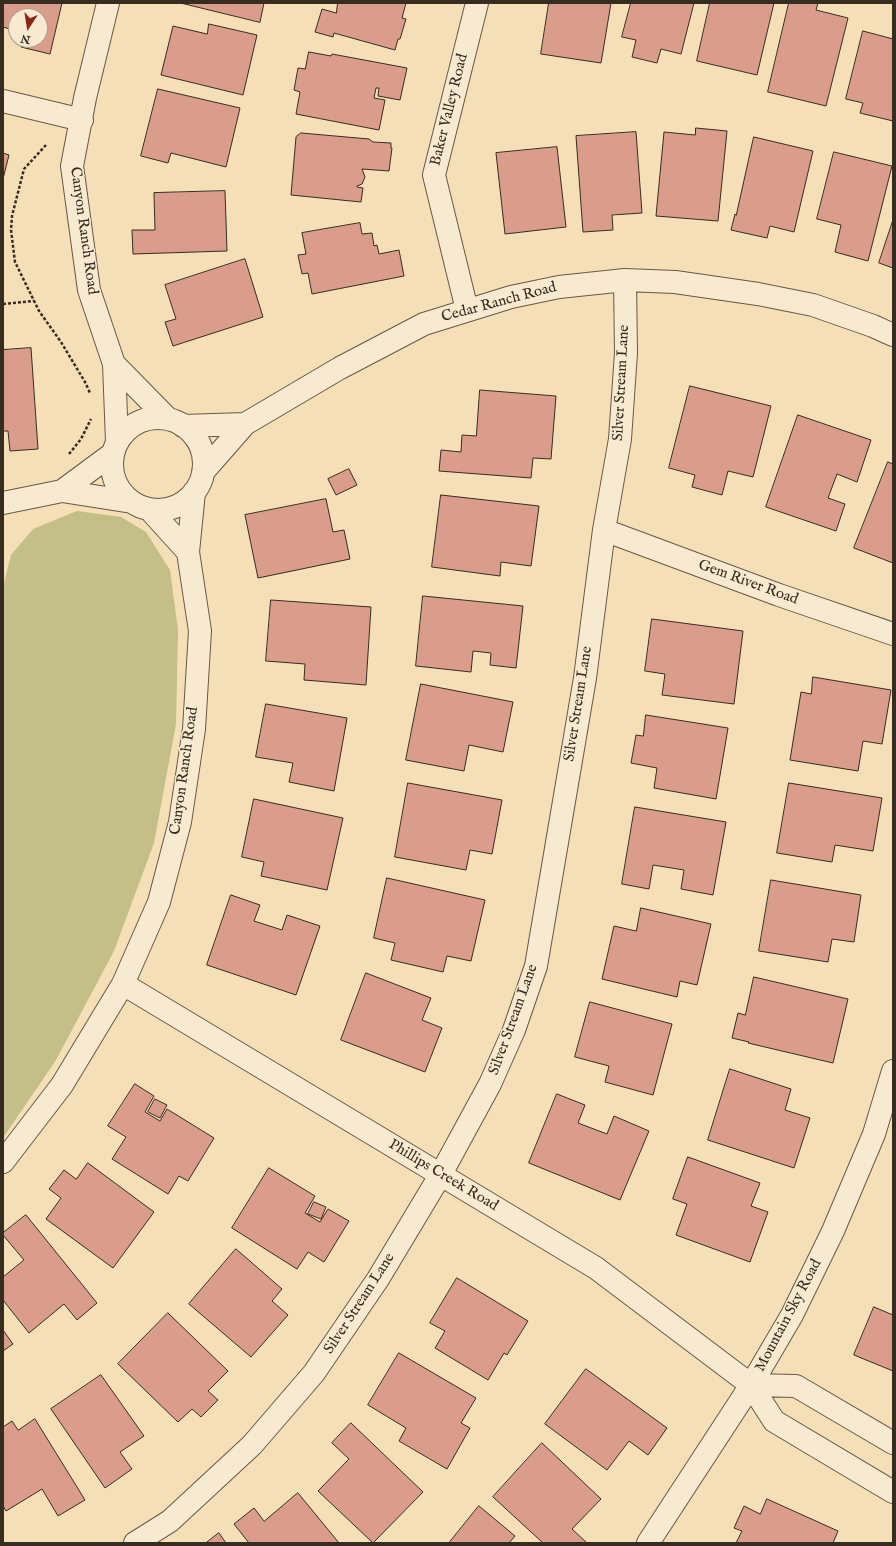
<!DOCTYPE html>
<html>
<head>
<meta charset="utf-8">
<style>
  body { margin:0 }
  #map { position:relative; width:896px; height:1546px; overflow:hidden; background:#f4dfb6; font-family:"IM FELL English",serif }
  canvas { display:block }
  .frame { position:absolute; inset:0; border:4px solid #372c21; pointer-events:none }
  .north { position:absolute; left:8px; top:8px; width:40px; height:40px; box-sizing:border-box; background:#f8ead0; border:1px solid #ab9e8a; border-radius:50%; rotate:192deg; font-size:11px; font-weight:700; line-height:16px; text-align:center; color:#372c21 }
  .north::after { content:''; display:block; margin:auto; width:14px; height:18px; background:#8f2418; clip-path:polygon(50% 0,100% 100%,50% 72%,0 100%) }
</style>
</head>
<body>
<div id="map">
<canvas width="896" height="1546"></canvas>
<div class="frame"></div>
<div class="north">N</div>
</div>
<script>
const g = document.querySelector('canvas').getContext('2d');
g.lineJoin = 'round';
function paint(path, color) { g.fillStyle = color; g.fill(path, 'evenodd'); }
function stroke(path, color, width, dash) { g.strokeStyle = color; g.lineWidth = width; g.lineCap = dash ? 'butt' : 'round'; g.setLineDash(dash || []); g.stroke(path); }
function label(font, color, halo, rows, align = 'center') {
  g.font = font + ' "IM FELL English",serif'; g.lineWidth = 3; g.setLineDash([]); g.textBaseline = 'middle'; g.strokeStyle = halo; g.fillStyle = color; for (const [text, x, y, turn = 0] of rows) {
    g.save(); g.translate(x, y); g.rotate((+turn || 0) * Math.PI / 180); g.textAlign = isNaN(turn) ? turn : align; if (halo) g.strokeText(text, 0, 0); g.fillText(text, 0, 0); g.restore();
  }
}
const green = new Path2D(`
  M 77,511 L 121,517 L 146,532 L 170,570 L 178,630 L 176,724 L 154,843 L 114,951 L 56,1060 L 3,1138 L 3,587 L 11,555 L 33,529 Z`);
const building = new Path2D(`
  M 3,3 L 62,3 L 50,54 L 21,47 L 23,40 L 40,40 L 40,16 L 16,16 L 16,31 L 3,27 Z
  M 181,3 L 264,3 L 260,22 Z
  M 338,3 L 406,3 L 402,18 L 406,19 L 400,39 L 398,39 L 395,50 L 334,33 L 333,37 L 315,32 L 322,9 L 336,13 Z
  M 549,3 L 611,3 L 601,63 L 541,54 Z
  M 631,3 L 694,3 L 681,54 L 661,49 L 657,63 L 632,57 L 636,40 L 622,37 Z
  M 710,3 L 774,3 L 757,75 L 697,61 Z
  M 789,3 L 818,3 L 816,10 L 848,18 L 826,106 L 768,92 Z
  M 209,24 L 257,35 L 243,95 L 161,75 L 173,26 L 207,34 Z
  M 863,31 L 893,39 L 893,121 L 860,113 L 863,103 L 846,99 Z
  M 309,52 L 331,56 L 332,54 L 407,68 L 400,100 L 378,96 L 379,88 L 376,88 L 374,98 L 385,100 L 379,130 L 296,114 L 300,92 L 294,90 L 298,68 L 305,69 Z
  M 158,89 L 240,108 L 226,167 L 171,153 L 168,163 L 141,156 Z
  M 696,128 L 727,131 L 718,221 L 656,216 L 664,132 L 695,135 Z
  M 636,132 L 642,213 L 612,215 L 613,230 L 583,232 L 576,136 Z
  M 301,133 L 369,139 L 373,142 L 391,143 L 391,148 L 392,148 L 389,171 L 362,169 L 365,177 L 362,184 L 357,186 L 357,187 L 363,188 L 361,202 L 291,195 L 296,137 Z
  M 754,137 L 813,151 L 794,232 L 770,226 L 767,238 L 731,230 L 735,214 L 736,215 Z
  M 557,147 L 566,227 L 505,234 L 496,153 Z
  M 834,152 L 892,166 L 868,261 L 835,252 L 841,225 L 817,219 Z
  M 3,153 L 9,155 L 3,179 Z
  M 225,191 L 227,251 L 133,254 L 132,230 L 155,230 L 154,193 Z
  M 893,220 L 893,268 L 879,263 Z
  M 360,223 L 362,234 L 372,233 L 374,246 L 377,245 L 379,254 L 399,250 L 404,276 L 312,294 L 308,273 L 302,274 L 298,255 L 306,254 L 302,233 Z
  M 245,259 L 263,317 L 173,346 L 165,322 L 176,319 L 165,285 Z
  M 31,348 L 38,449 L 10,451 L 8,431 L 3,431 L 3,350 Z
  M 690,386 L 771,406 L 753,477 L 728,471 L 722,495 L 692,487 L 695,475 L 669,468 Z
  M 480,390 L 556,396 L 551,459 L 533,458 L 531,478 L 439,471 L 441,450 L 461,452 L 462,435 L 476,436 Z
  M 798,415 L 871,440 L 857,482 L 837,474 L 828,498 L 845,504 L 836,531 L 766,507 Z
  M 888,462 L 893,464 L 893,563 L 854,548 Z
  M 349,469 L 357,485 L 336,495 L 328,479 Z
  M 441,495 L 539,506 L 531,566 L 501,562 L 500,576 L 432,567 Z
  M 326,499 L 333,532 L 344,530 L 350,559 L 258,578 L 245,515 Z
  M 423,596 L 523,606 L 516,668 L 490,665 L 491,653 L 473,651 L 471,672 L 416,666 Z
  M 271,600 L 371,607 L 366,685 L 304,680 L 305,664 L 266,661 Z
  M 652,619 L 743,631 L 734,704 L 662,695 L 665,674 L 645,671 Z
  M 813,677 L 891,690 L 882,744 L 863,741 L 858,771 L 790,760 L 801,692 L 811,694 Z
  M 421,684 L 513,702 L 503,752 L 469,745 L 464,771 L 406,760 Z
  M 266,704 L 347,718 L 334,791 L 289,782 L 293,763 L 256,757 Z
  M 646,715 L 728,728 L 716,799 L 654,788 L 657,768 L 631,763 L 636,735 L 643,736 Z
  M 408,783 L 502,800 L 492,854 L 470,850 L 466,870 L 395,857 Z
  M 789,783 L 882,798 L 873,851 L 835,845 L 832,862 L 777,853 Z
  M 254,799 L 343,818 L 327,890 L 261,876 L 264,862 L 242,857 Z
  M 635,807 L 726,822 L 713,895 L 681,889 L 684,870 L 653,865 L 649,889 L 622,884 Z
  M 387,878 L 485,900 L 471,961 L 447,956 L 443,972 L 391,960 L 395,943 L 374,938 Z
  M 771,880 L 861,895 L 854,942 L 832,939 L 828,962 L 759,951 Z
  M 231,895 L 260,905 L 254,921 L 282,930 L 287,915 L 320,926 L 296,995 L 207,965 Z
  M 641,908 L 711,924 L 697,985 L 680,981 L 677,997 L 602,979 L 614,926 L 636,931 Z
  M 366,973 L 431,998 L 422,1020 L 442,1028 L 425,1072 L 341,1040 Z
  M 754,977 L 848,999 L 833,1063 L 748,1043 L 749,1042 L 732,1038 L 738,1013 L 745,1015 Z
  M 590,1002 L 672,1024 L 653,1095 L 605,1082 L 609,1066 L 575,1057 Z
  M 730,1069 L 791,1089 L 785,1110 L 810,1118 L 794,1168 L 708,1140 Z
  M 135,1084 L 154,1096 L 145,1112 L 160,1121 L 167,1109 L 214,1138 L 188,1181 L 179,1176 L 168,1194 L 112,1159 L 126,1137 L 108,1126 Z
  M 557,1094 L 585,1105 L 578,1123 L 607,1134 L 614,1116 L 649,1131 L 620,1200 L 529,1163 Z
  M 155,1099 L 167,1105 L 160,1118 L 148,1112 Z
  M 688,1157 L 760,1183 L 751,1206 L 768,1212 L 750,1262 L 676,1235 L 687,1204 L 673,1199 Z
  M 88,1163 L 154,1212 L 113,1268 L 46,1219 L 61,1198 L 49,1189 L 64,1170 L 76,1179 Z
  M 269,1168 L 315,1196 L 305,1213 L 320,1222 L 328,1209 L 349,1221 L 324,1262 L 308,1252 L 297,1269 L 232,1228 Z
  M 314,1202 L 326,1207 L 321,1219 L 308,1214 Z
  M 26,1215 L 97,1303 L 77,1320 L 64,1304 L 29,1333 L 3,1300 L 3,1277 L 24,1260 L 3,1235 L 3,1233 Z
  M 236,1249 L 282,1289 L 272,1301 L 288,1315 L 251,1357 L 189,1304 Z
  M 457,1278 L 528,1321 L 507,1355 L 504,1353 L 488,1380 L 435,1348 L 445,1331 L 430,1323 Z
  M 874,1307 L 893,1315 L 893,1371 L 854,1355 Z
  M 168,1313 L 228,1371 L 208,1391 L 218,1400 L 201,1417 L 192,1409 L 178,1422 L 118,1364 Z
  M 3,1330 L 13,1344 L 3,1351 Z
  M 399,1353 L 476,1398 L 461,1423 L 470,1428 L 447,1469 L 399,1441 L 406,1428 L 368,1405 Z
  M 586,1369 L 667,1428 L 648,1455 L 629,1441 L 607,1470 L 545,1424 Z
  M 101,1375 L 144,1436 L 120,1452 L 132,1469 L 105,1488 L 51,1409 Z
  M 35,1419 L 85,1500 L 58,1516 L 42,1489 L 6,1511 L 3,1506 L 3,1427 L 12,1421 L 18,1430 Z
  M 351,1423 L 423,1492 L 373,1543 L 318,1491 L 349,1459 L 332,1443 Z
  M 542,1443 L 601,1499 L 572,1529 L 587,1543 L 543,1543 L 493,1497 Z
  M 298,1493 L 339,1543 L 249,1543 L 234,1524 L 254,1508 L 264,1521 Z
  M 767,1499 L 838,1531 L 833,1543 L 736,1543 L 742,1531 L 734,1528 L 744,1506 L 760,1514 Z
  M 479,1506 L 515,1536 L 509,1543 L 449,1543 Z
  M 219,1533 L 226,1543 L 206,1543 Z`);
const path = new Path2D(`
  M 46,145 L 24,169 L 12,216 L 11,230 L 15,262 L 39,311 L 61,342 L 85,382 L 90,393
  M 3,304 L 34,301
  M 69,454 L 81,439 L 91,419`);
const street = new Path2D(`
  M 108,3 L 85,98 L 72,166 L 89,290 L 114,364 L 117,442
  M 3,101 L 82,120
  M 467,310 L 434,175 L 477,3
  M 114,364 L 168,419
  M112 464a46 46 0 1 1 92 0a46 46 0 1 1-92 0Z
  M 183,426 L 245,424
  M 203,472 L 245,424 L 340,368 L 424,324 L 511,297 L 559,287 L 625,280 L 675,282 L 758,294 L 813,305 L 873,326 L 893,335
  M 62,491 L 112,454
  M 3,503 L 62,491 L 132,502
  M 149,509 L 188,552
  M 604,530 L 779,595 L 893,634
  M 123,984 L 596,1268 L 751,1385 L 774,1421 L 893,1492
  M 3,1162 L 62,1085 L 123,984 L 159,902 L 180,822 L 194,729 L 200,631 L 188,552 L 194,492
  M 751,1385 L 796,1386 L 893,1443
  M 135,1543 L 170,1521 L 252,1445 L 314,1373 L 378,1279 L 441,1174 L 490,1084 L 514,1030 L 536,966 L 585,678 L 604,530 L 620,439 L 626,353 L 625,280
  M 648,1543 L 751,1385 L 792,1315 L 833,1231 L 874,1134 L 893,1071`);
const streetNames = [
  ["Baker Valley Road",450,110,-76],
  ["Canyon Ranch Road",83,231,82],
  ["Cedar Ranch Road",499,303,-15],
  ["Silver Stream Lane",622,383,-87],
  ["Gem River Road",748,583,20],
  ["Silver Stream Lane",579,704,-81],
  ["Canyon Ranch Road",185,771,-82],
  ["Silver Stream Lane",514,1020,-70],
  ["Phillips Creek Road",443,1176,31],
  ["Silver Stream Lane",360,1304,-57],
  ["Mountain Sky Road",789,1316,-62]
];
paint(green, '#c4bf88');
paint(building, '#db9d8b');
stroke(building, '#372c21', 1);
stroke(street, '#665946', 24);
stroke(path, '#372c21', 2.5, [3, 2]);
stroke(street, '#f8ead0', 22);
label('15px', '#372c21', '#f8ead0', streetNames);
</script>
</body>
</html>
